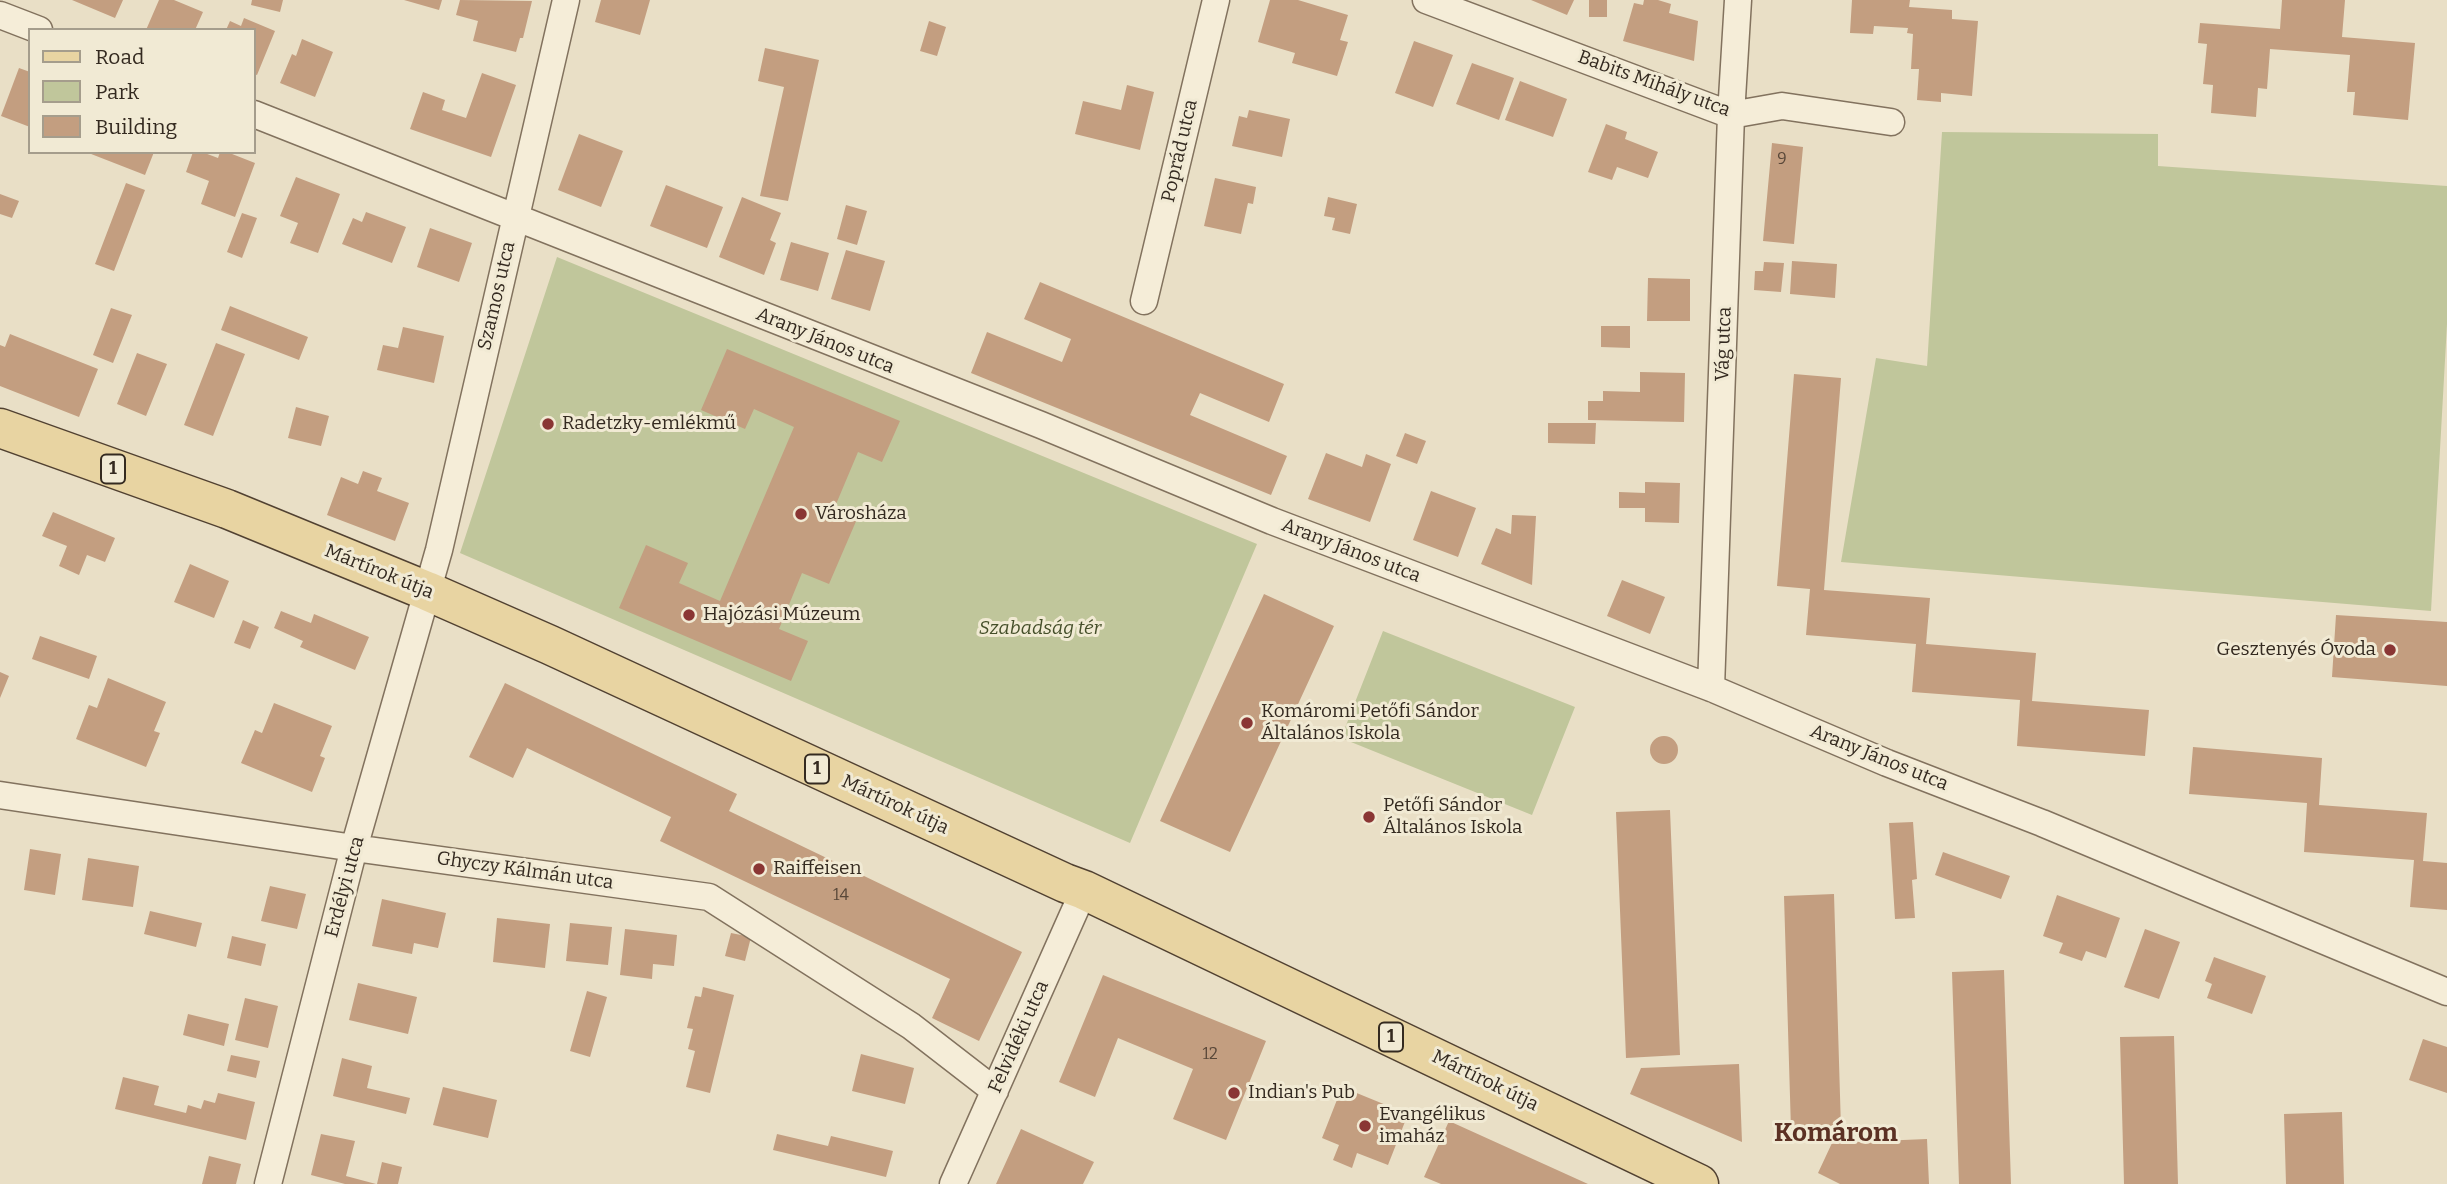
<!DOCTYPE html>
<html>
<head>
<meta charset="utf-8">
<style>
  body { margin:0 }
  #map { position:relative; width:2447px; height:1184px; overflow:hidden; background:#e9dfc6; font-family:Bitter,serif }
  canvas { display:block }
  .legend { position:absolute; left:28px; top:28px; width:228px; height:126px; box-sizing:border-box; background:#f1ead4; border:2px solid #a59d8c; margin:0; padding:9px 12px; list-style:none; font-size:21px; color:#342a20 }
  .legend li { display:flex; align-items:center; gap:14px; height:35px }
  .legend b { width:35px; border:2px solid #a59d8c }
</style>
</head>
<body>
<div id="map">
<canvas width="2447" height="1184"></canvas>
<ul class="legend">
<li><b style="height:9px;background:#e8d4a2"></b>Road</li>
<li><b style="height:19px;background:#c0c69b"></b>Park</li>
<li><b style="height:19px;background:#c39e80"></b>Building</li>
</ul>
</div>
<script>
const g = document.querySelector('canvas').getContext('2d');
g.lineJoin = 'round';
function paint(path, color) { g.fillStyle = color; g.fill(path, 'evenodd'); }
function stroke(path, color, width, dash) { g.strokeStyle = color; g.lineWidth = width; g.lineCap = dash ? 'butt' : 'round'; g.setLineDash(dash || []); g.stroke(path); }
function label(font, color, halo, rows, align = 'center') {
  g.font = font + ' Bitter,serif'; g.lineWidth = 6; g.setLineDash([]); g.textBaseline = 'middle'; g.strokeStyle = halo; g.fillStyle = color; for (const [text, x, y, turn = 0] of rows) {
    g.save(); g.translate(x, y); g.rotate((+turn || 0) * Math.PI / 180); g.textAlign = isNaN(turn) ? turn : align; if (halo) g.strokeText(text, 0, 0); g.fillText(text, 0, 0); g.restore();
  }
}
const green = new Path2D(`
  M 1942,132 L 2158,134 L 2158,166 L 2447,186 L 2447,324 L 2431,611 L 1841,562 L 1876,358 L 1927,366 Z
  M 557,257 L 1257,544 L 1130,843 L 460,553 Z
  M 1383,631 L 1575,707 L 1532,815 L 1341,738 Z`);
const building = new Path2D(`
  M 72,0 L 123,0 L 115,18 Z
  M 159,0 L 174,0 L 203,12 L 195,30 L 146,30 Z
  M 252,0 L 283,0 L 280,12 L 251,5 Z
  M 404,0 L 442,0 L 439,10 Z
  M 460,0 L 532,1 L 523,38 L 520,38 L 516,52 L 473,41 L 478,21 L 456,15 Z
  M 601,0 L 650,0 L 640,35 L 595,22 Z
  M 1270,0 L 1298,0 L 1348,15 L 1340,40 L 1348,42 L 1337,76 L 1292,63 L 1295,53 L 1258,42 Z
  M 1531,0 L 1574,0 L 1567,15 Z
  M 1589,0 L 1607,0 L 1607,17 L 1589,17 Z
  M 1644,0 L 1658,0 L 1671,4 L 1669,13 L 1698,21 L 1694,61 L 1623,41 L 1634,3 L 1643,5 Z
  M 1852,0 L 1910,0 L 1909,7 L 1952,10 L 1952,19 L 1978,21 L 1972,96 L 1941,93 L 1941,102 L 1917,100 L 1919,69 L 1911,69 L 1913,34 L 1907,33 L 1908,28 L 1874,26 L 1873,34 L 1850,33 Z
  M 2282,0 L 2345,0 L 2342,37 L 2415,43 L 2408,120 L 2353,115 L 2355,92 L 2347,92 L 2350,55 L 2270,49 L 2267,89 L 2258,88 L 2256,117 L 2211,113 L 2213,85 L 2203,84 L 2207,44 L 2198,43 L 2200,23 L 2280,29 Z
  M 244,18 L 275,31 L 257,75 L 254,74 L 254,30 L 226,30 L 230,21 L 241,26 Z
  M 929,21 L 946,27 L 937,56 L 920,51 Z
  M 302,39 L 333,52 L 315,97 L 280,83 L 292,54 L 296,56 Z
  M 1414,41 L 1453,55 L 1433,107 L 1395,93 Z
  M 765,48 L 819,60 L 788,201 L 760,196 L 784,87 L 758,81 Z
  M 1472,63 L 1514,78 L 1499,120 L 1456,104 Z
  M 19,68 L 30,72 L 30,127 L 1,116 Z
  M 482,73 L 516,85 L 491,157 L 410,129 L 423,92 L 445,100 L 442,110 L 466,118 Z
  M 1520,81 L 1567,99 L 1553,137 L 1505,120 Z
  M 1127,85 L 1154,92 L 1140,150 L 1075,134 L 1083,101 L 1121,110 Z
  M 1249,110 L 1290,119 L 1282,157 L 1232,146 L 1239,116 L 1247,118 Z
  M 1606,124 L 1627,132 L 1625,139 L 1658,152 L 1648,178 L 1617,167 L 1612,180 L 1588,172 Z
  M 579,134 L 623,151 L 601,207 L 558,190 Z
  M 1772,143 L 1803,147 L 1794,244 L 1763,241 Z
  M 86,152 L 154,152 L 145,175 Z
  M 193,152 L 202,152 L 218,158 L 220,152 L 227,152 L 255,163 L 235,217 L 201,204 L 209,181 L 186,172 Z
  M 296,177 L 340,194 L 318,253 L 290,243 L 298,223 L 280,216 Z
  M 1215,178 L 1256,187 L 1253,204 L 1248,203 L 1241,234 L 1204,226 Z
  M 126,183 L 145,190 L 114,271 L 95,264 Z
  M 666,185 L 723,207 L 707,248 L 650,226 Z
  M 0,194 L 19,201 L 12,218 L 0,214 Z
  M 742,197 L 781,213 L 770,240 L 776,243 L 764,275 L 719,257 Z
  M 1328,197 L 1357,204 L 1350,234 L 1332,230 L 1335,218 L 1324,216 Z
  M 846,205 L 867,211 L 857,245 L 837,239 Z
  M 366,212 L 406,227 L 392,263 L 342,244 L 353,218 L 362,222 Z
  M 242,213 L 257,218 L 242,258 L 227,252 Z
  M 430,228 L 472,243 L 459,282 L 417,267 Z
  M 791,242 L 829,253 L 818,291 L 780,280 Z
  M 846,250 L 885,261 L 870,311 L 831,299 Z
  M 1792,261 L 1837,264 L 1835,298 L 1790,294 Z
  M 1764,262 L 1784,263 L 1781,292 L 1754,290 L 1755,271 L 1763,271 Z
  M 1648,278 L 1690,279 L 1690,321 L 1647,321 Z
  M 1040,282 L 1284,384 L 1269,422 L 1200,393 L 1190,415 L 1287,456 L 1271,495 L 971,373 L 987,332 L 1062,362 L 1071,339 L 1024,319 Z
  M 230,306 L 308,337 L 299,360 L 221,330 Z
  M 111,308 L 132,315 L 113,363 L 93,355 Z
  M 1601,326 L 1630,326 L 1630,348 L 1601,347 Z
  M 403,327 L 444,336 L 434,383 L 377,370 L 383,345 L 398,348 Z
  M 10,334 L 98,369 L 79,417 L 0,386 L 0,345 L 5,347 Z
  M 216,343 L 245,354 L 213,436 L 184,425 Z
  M 727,349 L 900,421 L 882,462 L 858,452 L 834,509 L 857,519 L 829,584 L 802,573 L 779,629 L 808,641 L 791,681 L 619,608 L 646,545 L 688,563 L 679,583 L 720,601 L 794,427 L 754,409 L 745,429 L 701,410 Z
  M 137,353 L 167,364 L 146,416 L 117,404 Z
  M 1640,372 L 1685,373 L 1684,422 L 1588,420 L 1588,401 L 1603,401 L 1603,391 L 1640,392 Z
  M 1794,374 L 1841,378 L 1824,590 L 1930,598 L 1926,644 L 2036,653 L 2032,701 L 2149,710 L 2145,756 L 2017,746 L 2020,700 L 1912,692 L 1916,644 L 1806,635 L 1810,589 L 1777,586 Z
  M 296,407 L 329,416 L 321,446 L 288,438 Z
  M 1548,423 L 1596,423 L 1595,444 L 1548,443 Z
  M 1405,433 L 1426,441 L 1417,464 L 1396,456 Z
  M 1326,453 L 1362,467 L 1366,454 L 1391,464 L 1370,522 L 1308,499 Z
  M 363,471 L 382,478 L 377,491 L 409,503 L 395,541 L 327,515 L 341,477 L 358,484 Z
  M 1645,482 L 1680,483 L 1679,523 L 1645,522 L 1645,508 L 1619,508 L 1619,492 L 1645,493 Z
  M 1431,491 L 1476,508 L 1458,557 L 1413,540 Z
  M 53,512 L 115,538 L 105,562 L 87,555 L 79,575 L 59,566 L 67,546 L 42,536 Z
  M 1512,515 L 1536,516 L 1532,585 L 1481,564 L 1496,528 L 1511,534 Z
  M 190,564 L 229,581 L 214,618 L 174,602 Z
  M 1622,580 L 1665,597 L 1650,634 L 1607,616 Z
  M 1264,594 L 1334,626 L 1230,852 L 1160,821 Z
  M 281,611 L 311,623 L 314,614 L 369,637 L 355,670 L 300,647 L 303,641 L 274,628 Z
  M 2336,615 L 2447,622 L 2447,686 L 2332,677 Z
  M 243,620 L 259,627 L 250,649 L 234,643 Z
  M 40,636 L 97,656 L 89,679 L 32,659 Z
  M 0,672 L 9,676 L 0,698 Z
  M 108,678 L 166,702 L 154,731 L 160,733 L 146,767 L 76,739 L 89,705 L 97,708 Z
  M 505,683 L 737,794 L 729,811 L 1022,952 L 979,1041 L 932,1018 L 950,979 L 660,841 L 671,817 L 527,748 L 513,778 L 469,757 Z
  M 274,703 L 332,726 L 320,756 L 325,758 L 312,792 L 241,763 L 255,730 L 262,733 Z
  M1650 750a14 14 0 1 1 28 0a14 14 0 1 1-28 0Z
  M 2193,747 L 2322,758 L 2319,805 L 2427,813 L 2423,861 L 2447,863 L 2447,910 L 2410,907 L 2414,860 L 2304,852 L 2307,803 L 2189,794 Z
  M 1670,810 L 1680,1055 L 1626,1058 L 1616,812 Z
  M 1913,822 L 1917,879 L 1912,880 L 1915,918 L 1895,919 L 1889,823 Z
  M 30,849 L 61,854 L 55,895 L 24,890 Z
  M 1943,852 L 2010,876 L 2001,899 L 1935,875 Z
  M 88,858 L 139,866 L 133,907 L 82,900 Z
  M 270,886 L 306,894 L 297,929 L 261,921 Z
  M 1834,894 L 1841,1129 L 1791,1130 L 1784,896 Z
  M 2057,895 L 2120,918 L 2106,958 L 2086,951 L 2082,961 L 2059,953 L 2063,943 L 2043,936 Z
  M 382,899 L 446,913 L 438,948 L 414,943 L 412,954 L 372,946 Z
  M 150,911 L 202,923 L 196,947 L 144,934 Z
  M 497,918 L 550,924 L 545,968 L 493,962 Z
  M 570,923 L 612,927 L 608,965 L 566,961 Z
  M 625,929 L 677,935 L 674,966 L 653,964 L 652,979 L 620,975 Z
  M 2145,929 L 2180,942 L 2159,999 L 2124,987 Z
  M 731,933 L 751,937 L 745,961 L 725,956 Z
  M 232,936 L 266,944 L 261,966 L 227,958 Z
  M 2214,957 L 2266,976 L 2252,1014 L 2207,998 L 2212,984 L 2205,981 Z
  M 2004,970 L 2011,1184 L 1959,1184 L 1952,972 Z
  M 1103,975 L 1266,1041 L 1226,1140 L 1173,1119 L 1193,1069 L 1118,1038 L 1095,1097 L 1059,1082 Z
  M 358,983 L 417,997 L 408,1034 L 349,1020 Z
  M 703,987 L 734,995 L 710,1093 L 686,1087 L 695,1051 L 688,1049 L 693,1029 L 687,1028 L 695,996 L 701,997 Z
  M 587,991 L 607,997 L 590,1057 L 570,1051 Z
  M 245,998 L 278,1006 L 268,1048 L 235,1040 Z
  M 188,1014 L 229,1024 L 224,1046 L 183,1035 Z
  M 2174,1036 L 2178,1184 L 2124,1184 L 2120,1037 Z
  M 2423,1039 L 2447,1047 L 2447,1093 L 2409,1080 Z
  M 861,1054 L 914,1068 L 905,1104 L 852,1091 Z
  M 231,1055 L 260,1061 L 256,1078 L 227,1071 Z
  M 342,1058 L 372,1066 L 367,1088 L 410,1098 L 406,1114 L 333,1096 Z
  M 1739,1064 L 1742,1142 L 1630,1094 L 1641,1068 Z
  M 123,1077 L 159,1086 L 154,1105 L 186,1113 L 188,1105 L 201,1109 L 204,1100 L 215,1103 L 218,1093 L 255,1102 L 246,1140 L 115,1109 Z
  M 443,1087 L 497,1100 L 488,1138 L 433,1125 Z
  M 1342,1087 L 1408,1114 L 1388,1165 L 1357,1153 L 1352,1168 L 1333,1160 L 1339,1145 L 1322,1138 Z
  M 2342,1112 L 2344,1184 L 2286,1184 L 2284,1114 Z
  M 1449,1121 L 1588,1184 L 1441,1184 L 1424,1177 Z
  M 1021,1129 L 1094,1162 L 1083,1184 L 996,1184 Z
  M 321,1134 L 355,1141 L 346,1176 L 376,1184 L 345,1184 L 311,1175 Z
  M 777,1134 L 828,1146 L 831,1136 L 893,1151 L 886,1177 L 773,1150 Z
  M 1927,1139 L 1929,1184 L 1840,1184 L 1818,1173 L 1832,1143 Z
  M 209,1156 L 241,1164 L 236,1184 L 202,1184 Z
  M 382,1162 L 402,1167 L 398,1184 L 377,1184 Z`);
const street = new Path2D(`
  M 1426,0 L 1731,115 L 1782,106 L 1891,122
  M 0,15 L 39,30
  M 254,114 L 1041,425 L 1272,521 L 1711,688 L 1887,763 L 2042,823 L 2447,992
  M 1144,301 L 1216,0
  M 1711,688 L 1731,115 L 1738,0
  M 0,795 L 354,848 L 709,897 L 911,1026 L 995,1091
  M 268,1184 L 354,848 L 439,550 L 566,0
  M 953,1184 L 1084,890`);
const primary = new Path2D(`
  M 0,428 L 227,509 L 427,591 L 550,645 L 1065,883 L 1084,890 L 1699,1184`);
const markers = [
  [548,424,7,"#8a3634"],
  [801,514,7,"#8a3634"],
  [689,615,7,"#8a3634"],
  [2390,650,7,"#8a3634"],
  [1247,723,7,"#8a3634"],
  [1369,817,7,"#8a3634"],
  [759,869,7,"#8a3634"],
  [1234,1093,7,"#8a3634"],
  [1365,1126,7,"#8a3634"]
];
const numberNames = [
  ["9",1782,160],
  ["14",841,896],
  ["12",1210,1055]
];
const shields = [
  [113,469,24],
  [817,769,24],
  [1391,1037,24]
];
const shieldNames = [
  ["1",113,469],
  ["1",817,769],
  ["1",1391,1037]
];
const streetNames = [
  ["Babits Mihály utca",1654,84,20],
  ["Poprád utca",1180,151,-77],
  ["Szamos utca",497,296,-77],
  ["Arany János utca",825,341,22],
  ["Vág utca",1724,344,-88],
  ["Arany János utca",1351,551,21],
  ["Mártírok útja",379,572,22],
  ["Arany János utca",1879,758,22],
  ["Mártírok útja",895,805,25],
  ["Ghyczy Kálmán utca",525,871,8],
  ["Erdélyi utca",345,887,-75],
  ["Felvidéki utca",1019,1037,-66],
  ["Mártírok útja",1485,1081,26]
];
const poiNames = [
  ["Radetzky-emlékmű",562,424],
  ["Városháza",815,514],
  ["Hajózási Múzeum",703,615],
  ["Gesztenyés Óvoda",2376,650,"right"],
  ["Komáromi Petőfi Sándor",1261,712],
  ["Általános Iskola",1261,734],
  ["Petőfi Sándor",1383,806],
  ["Általános Iskola",1383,828],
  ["Raiffeisen",773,869],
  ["Indian's Pub",1248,1093],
  ["Evangélikus",1379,1115],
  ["imaház",1379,1137]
];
const parkNames = [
  ["Szabadság tér",1040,629]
];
const districtNames = [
  ["Komárom",1836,1134]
];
paint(green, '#c0c69b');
paint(building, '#c39e80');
stroke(street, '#82725e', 29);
stroke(primary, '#514131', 41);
stroke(street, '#f5edd8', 26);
stroke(primary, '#e8d4a2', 38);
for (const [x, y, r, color] of markers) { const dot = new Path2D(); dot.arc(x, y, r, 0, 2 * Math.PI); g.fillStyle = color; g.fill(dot); stroke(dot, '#f1ead4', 2.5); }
label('16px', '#584738', null, numberNames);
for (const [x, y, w] of shields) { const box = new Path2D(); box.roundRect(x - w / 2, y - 14.5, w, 29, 5); g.fillStyle = '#f1ead4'; g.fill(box); stroke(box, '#342a20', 2); }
label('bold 18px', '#342a20', null, shieldNames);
label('19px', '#342a20', '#f1ead4', streetNames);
label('19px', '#342a20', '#f1ead4', poiNames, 'left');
label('italic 19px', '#444e29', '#f1ead4', parkNames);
label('bold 26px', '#5c3124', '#f1ead4', districtNames);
</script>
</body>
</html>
